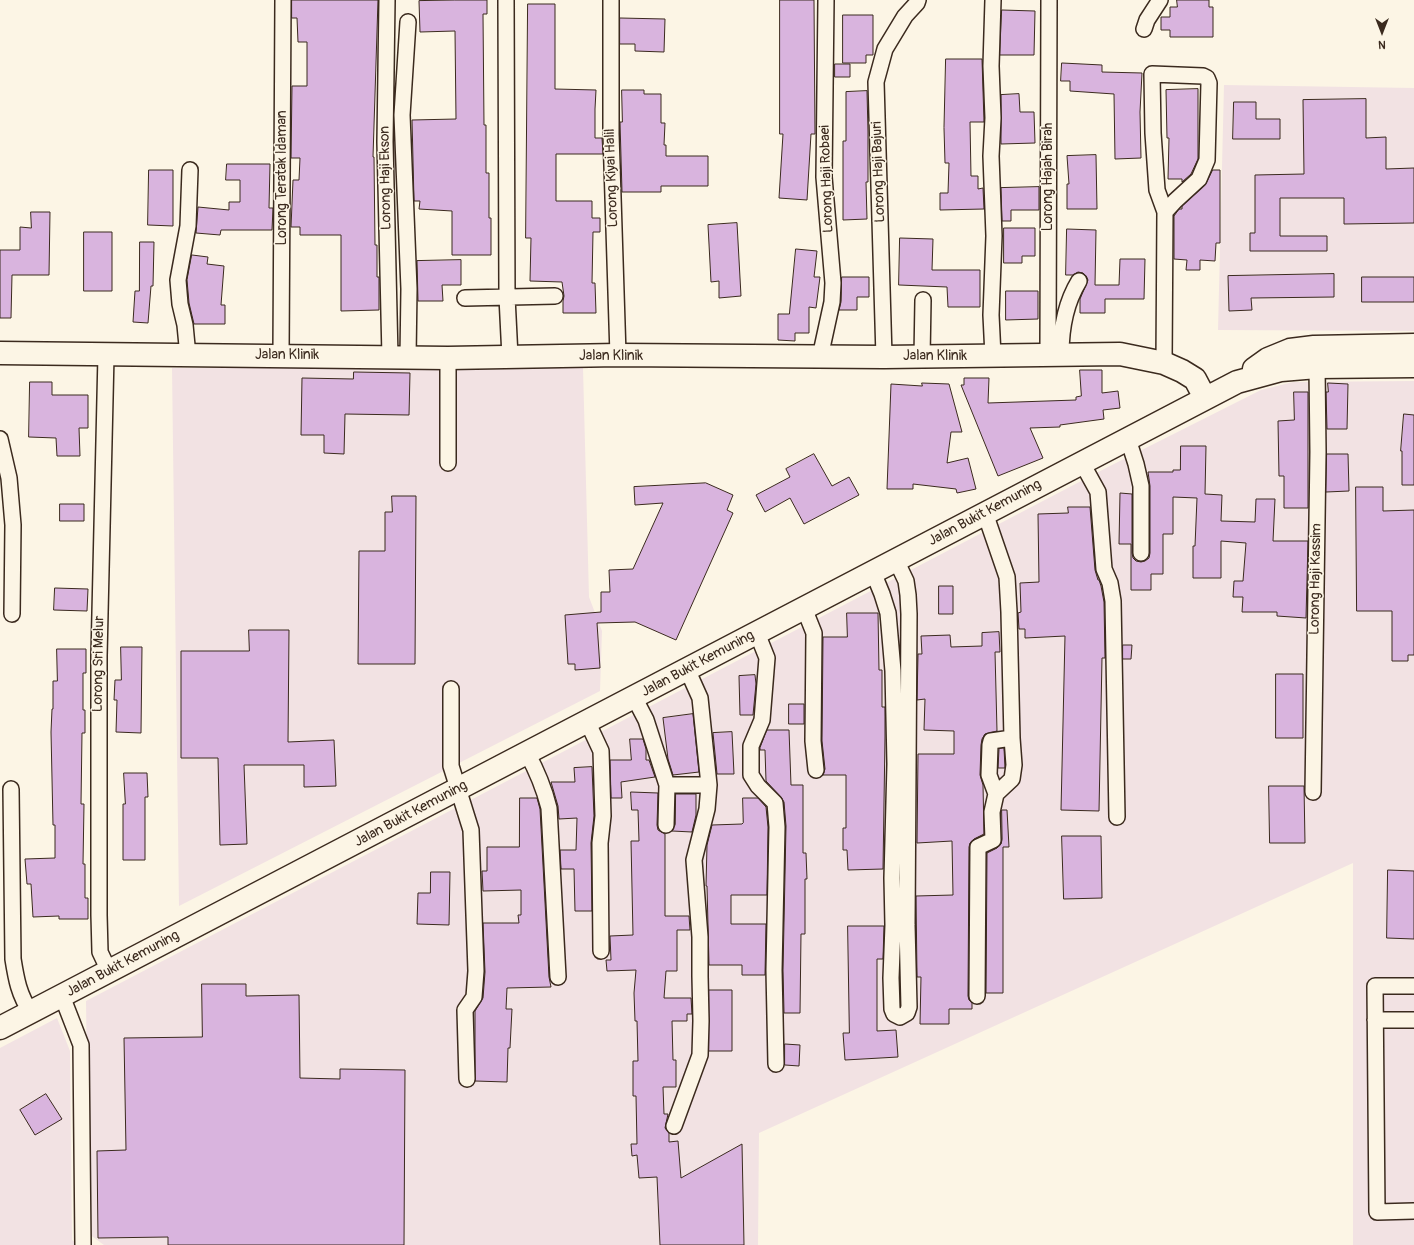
<!DOCTYPE html>
<html>
<head>
<meta charset="utf-8">
<style>
  body { margin:0 }
  #map { position:relative; width:1414px; height:1245px; overflow:hidden; background:#fcf5e5; font-family:Pangolin,sans-serif }
  canvas { display:block }
  .north { position:absolute; left:1362px; top:12px; width:40px; height:40px; -webkit-text-stroke:3px #fcf5e5; paint-order:stroke; rotate:180deg; font-size:11px; font-weight:700; line-height:16px; text-align:center; color:#3b2a1e }
  .north::after { content:''; display:block; margin:auto; width:14px; height:18px; background:#3b2a1e; clip-path:polygon(50% 0,100% 100%,50% 72%,0 100%) }
</style>
</head>
<body>
<div id="map">
<canvas width="1414" height="1245"></canvas>
<div class="north">N</div>
</div>
<script>
const g = document.querySelector('canvas').getContext('2d');
g.lineJoin = 'round';
function paint(path, color) { g.fillStyle = color; g.fill(path, 'evenodd'); }
function stroke(path, color, width, dash) { g.strokeStyle = color; g.lineWidth = width; g.lineCap = dash ? 'butt' : 'round'; g.setLineDash(dash || []); g.stroke(path); }
function label(font, color, halo, rows, align = 'center') {
  g.font = font + ' Pangolin,sans-serif'; g.lineWidth = 3; g.setLineDash([]); g.textBaseline = 'middle'; g.strokeStyle = halo; g.fillStyle = color; for (const [text, x, y, turn = 0] of rows) {
    g.save(); g.translate(x, y); g.rotate((+turn || 0) * Math.PI / 180); g.textAlign = isNaN(turn) ? turn : align; if (halo) g.strokeText(text, 0, 0); g.fillText(text, 0, 0); g.restore();
  }
}
const built = new Path2D(`
  M 1224,85 L 1414,88 L 1414,331 L 1218,330 Z
  M 172,368 L 583,368 L 589,597 L 602,631 L 600,691 L 179,906 Z
  M 1414,381 L 1414,1245 L 1353,1245 L 1353,863 L 759,1133 L 758,1245 L 104,1245 L 89,1234 L 86,1001 L 1108,467 L 1261,390 L 1293,382 Z
  M 57,1018 L 70,1051 L 72,1240 L 79,1245 L 0,1245 L 0,1048 Z`);
const building = new Path2D(`
  M 292,0 L 378,0 L 373,157 L 374,157 L 375,245 L 377,245 L 377,277 L 379,277 L 379,310 L 341,311 L 341,235 L 300,235 L 300,227 L 291,227 L 293,180 L 299,180 L 300,158 L 291,158 L 292,86 L 307,86 L 307,42 L 298,42 L 297,18 L 292,18 Z
  M 455,0 L 487,0 L 487,14 L 483,14 L 484,125 L 486,125 L 486,173 L 489,173 L 489,218 L 491,218 L 491,255 L 452,255 L 452,211 L 419,209 L 420,201 L 414,201 L 412,120 L 456,119 L 455,31 L 420,32 L 419,1 Z
  M 780,0 L 814,0 L 815,134 L 811,134 L 807,200 L 779,198 L 783,134 L 780,134 Z
  M 1177,0 L 1209,0 L 1209,7 L 1213,7 L 1213,37 L 1170,37 L 1170,30 L 1161,30 L 1161,17 L 1170,17 L 1170,7 L 1177,7 Z
  M 528,4 L 555,4 L 555,89 L 596,90 L 595,109 L 595,138 L 602,138 L 603,154 L 556,154 L 556,201 L 592,201 L 592,218 L 600,218 L 600,232 L 593,232 L 592,283 L 595,283 L 596,313 L 563,313 L 563,301 L 564,296 L 562,282 L 530,281 L 531,238 L 526,238 Z
  M 1002,10 L 1035,11 L 1034,55 L 1000,55 Z
  M 843,15 L 873,15 L 873,55 L 866,55 L 866,63 L 843,63 Z
  M 620,18 L 665,19 L 664,52 L 635,51 L 635,44 L 620,44 Z
  M 946,59 L 982,59 L 984,122 L 970,122 L 971,176 L 978,176 L 978,189 L 983,188 L 984,209 L 940,210 L 940,193 L 948,193 L 949,163 L 945,163 L 944,128 Z
  M 1062,63 L 1102,65 L 1102,72 L 1142,73 L 1140,112 L 1141,158 L 1115,159 L 1114,94 L 1070,91 L 1070,81 L 1061,81 Z
  M 835,64 L 850,64 L 850,77 L 835,77 Z
  M 1198,89 L 1198,159 L 1191,174 L 1182,182 L 1182,179 L 1168,179 L 1169,138 L 1167,138 L 1166,90 Z
  M 622,90 L 644,90 L 644,94 L 661,94 L 661,123 L 665,123 L 664,145 L 666,145 L 666,156 L 708,156 L 708,186 L 661,186 L 661,192 L 622,192 L 620,122 L 622,122 Z
  M 867,91 L 868,132 L 868,182 L 866,182 L 867,219 L 843,220 L 843,141 L 846,141 L 846,92 Z
  M 1019,94 L 1020,112 L 1034,112 L 1035,143 L 1001,144 L 1001,95 Z
  M 1366,99 L 1366,138 L 1386,137 L 1386,169 L 1414,168 L 1414,223 L 1344,224 L 1344,198 L 1280,198 L 1280,236 L 1327,236 L 1327,251 L 1250,251 L 1250,233 L 1255,233 L 1255,175 L 1304,174 L 1303,100 Z
  M 1234,102 L 1256,102 L 1256,119 L 1280,119 L 1280,139 L 1233,139 Z
  M 1096,155 L 1097,209 L 1067,209 L 1067,184 L 1069,184 L 1067,156 Z
  M 227,164 L 270,164 L 269,208 L 273,208 L 272,230 L 221,230 L 220,235 L 196,233 L 198,207 L 229,210 L 229,202 L 240,202 L 240,180 L 226,180 Z
  M 149,170 L 173,170 L 173,226 L 148,225 Z
  M 1213,170 L 1220,170 L 1220,243 L 1216,243 L 1215,261 L 1200,260 L 1200,270 L 1186,270 L 1187,260 L 1174,259 L 1174,216 L 1179,209 L 1182,209 L 1182,206 L 1205,185 Z
  M 1039,187 L 1039,210 L 1011,210 L 1011,221 L 1002,221 L 1001,188 Z
  M 31,212 L 50,212 L 49,275 L 12,275 L 11,318 L 0,318 L 0,250 L 20,250 L 20,227 L 31,228 Z
  M 737,223 L 741,296 L 719,298 L 719,281 L 711,282 L 708,225 Z
  M 1004,228 L 1035,228 L 1035,256 L 1022,256 L 1022,263 L 1004,263 Z
  M 1067,229 L 1096,230 L 1095,285 L 1119,285 L 1120,259 L 1145,259 L 1144,299 L 1105,299 L 1105,313 L 1080,313 L 1080,299 L 1088,280 L 1086,276 L 1083,273 L 1078,272 L 1073,275 L 1066,275 Z
  M 84,232 L 112,232 L 112,291 L 84,291 Z
  M 900,238 L 933,239 L 932,270 L 980,270 L 980,307 L 948,307 L 947,287 L 899,285 Z
  M 140,242 L 154,242 L 153,286 L 151,286 L 148,323 L 133,322 L 135,291 L 139,291 Z
  M 796,249 L 817,251 L 814,277 L 820,277 L 816,308 L 809,307 L 809,333 L 795,333 L 795,341 L 778,340 L 778,314 L 789,314 Z
  M 192,255 L 208,257 L 207,264 L 224,266 L 221,305 L 225,305 L 225,324 L 194,324 L 189,303 L 187,280 Z
  M 461,260 L 461,285 L 442,285 L 443,301 L 418,301 L 417,261 Z
  M 1334,274 L 1334,297 L 1251,298 L 1252,310 L 1229,311 L 1228,276 Z
  M 842,277 L 869,277 L 869,297 L 857,297 L 857,310 L 839,310 L 841,302 Z
  M 1362,277 L 1414,277 L 1414,302 L 1362,302 Z
  M 1006,291 L 1038,291 L 1038,319 L 1006,320 Z
  M 1080,370 L 1102,370 L 1102,393 L 1118,391 L 1120,408 L 1103,410 L 1104,419 L 1060,425 L 1060,427 L 1030,428 L 1043,458 L 998,476 L 961,385 L 964,385 L 964,378 L 989,378 L 988,403 L 1076,400 L 1076,397 L 1081,396 Z
  M 354,372 L 410,373 L 409,415 L 345,414 L 344,454 L 324,453 L 324,435 L 301,435 L 302,378 L 353,379 Z
  M 30,382 L 52,382 L 52,395 L 88,395 L 88,428 L 79,428 L 80,456 L 57,456 L 56,438 L 29,437 Z
  M 922,383 L 949,384 L 962,432 L 951,432 L 947,463 L 968,458 L 976,489 L 957,493 L 956,489 L 913,484 L 913,489 L 887,489 L 891,384 L 922,386 Z
  M 1328,383 L 1348,384 L 1347,429 L 1327,429 L 1326,392 L 1328,392 Z
  M 1294,392 L 1308,392 L 1308,508 L 1284,508 L 1284,476 L 1279,476 L 1278,421 L 1294,420 Z
  M 1404,414 L 1414,415 L 1414,485 L 1402,485 L 1402,451 L 1401,451 Z
  M 1181,446 L 1206,446 L 1205,494 L 1222,495 L 1221,521 L 1255,522 L 1256,499 L 1275,499 L 1273,541 L 1308,541 L 1306,618 L 1277,616 L 1277,612 L 1242,612 L 1243,597 L 1233,597 L 1234,581 L 1243,581 L 1246,543 L 1221,541 L 1221,578 L 1193,578 L 1193,546 L 1195,546 L 1197,498 L 1173,497 L 1173,534 L 1163,534 L 1163,574 L 1151,574 L 1151,590 L 1131,590 L 1131,544 L 1119,544 L 1120,493 L 1132,494 L 1132,553 L 1133,558 L 1136,561 L 1141,562 L 1145,561 L 1149,558 L 1150,553 L 1150,486 L 1148,472 L 1173,472 L 1173,470 L 1180,470 Z
  M 814,454 L 832,486 L 849,477 L 859,495 L 804,524 L 790,498 L 765,512 L 756,495 L 790,477 L 786,469 Z
  M 1327,454 L 1348,454 L 1349,491 L 1326,492 Z
  M 706,483 L 733,495 L 727,510 L 733,513 L 676,640 L 635,622 L 597,623 L 600,668 L 575,670 L 575,664 L 568,664 L 565,615 L 601,612 L 601,592 L 610,592 L 609,570 L 633,569 L 663,503 L 635,505 L 634,487 Z
  M 1356,487 L 1383,487 L 1383,511 L 1414,510 L 1414,655 L 1408,655 L 1408,661 L 1392,661 L 1392,611 L 1357,611 Z
  M 392,496 L 416,496 L 415,664 L 358,664 L 359,551 L 385,551 L 385,512 L 392,512 Z
  M 60,504 L 84,504 L 84,521 L 60,521 Z
  M 1068,507 L 1090,507 L 1095,570 L 1098,580 L 1099,580 L 1101,586 L 1104,602 L 1105,658 L 1102,658 L 1099,811 L 1061,810 L 1065,636 L 1025,638 L 1025,629 L 1019,629 L 1018,613 L 1021,612 L 1020,583 L 1039,582 L 1038,514 L 1068,513 Z
  M 939,586 L 953,586 L 953,614 L 939,614 Z
  M 55,588 L 88,589 L 87,611 L 54,610 Z
  M 847,613 L 878,613 L 879,670 L 882,670 L 882,707 L 885,707 L 885,737 L 883,869 L 848,870 L 847,850 L 843,850 L 843,828 L 846,828 L 846,775 L 823,775 L 825,769 L 822,741 L 823,637 L 847,637 Z
  M 249,630 L 289,630 L 288,742 L 334,740 L 336,786 L 304,787 L 304,765 L 244,765 L 247,844 L 220,845 L 218,758 L 181,758 L 181,651 L 249,651 Z
  M 999,632 L 1000,652 L 995,652 L 997,731 L 985,734 L 982,739 L 981,745 L 980,775 L 983,785 L 984,834 L 974,839 L 970,843 L 969,847 L 968,996 L 969,1000 L 972,1003 L 972,1009 L 949,1009 L 949,1024 L 920,1024 L 921,977 L 917,977 L 916,896 L 953,895 L 952,841 L 917,843 L 918,754 L 954,754 L 954,731 L 924,730 L 925,699 L 917,700 L 918,654 L 922,654 L 921,636 L 950,635 L 951,647 L 982,646 L 982,633 Z
  M 1123,645 L 1132,645 L 1131,659 L 1123,659 Z
  M 121,647 L 142,647 L 141,733 L 116,732 L 117,700 L 114,700 L 115,680 L 121,680 Z
  M 57,649 L 86,649 L 86,673 L 83,673 L 83,710 L 85,710 L 85,733 L 82,733 L 81,804 L 84,804 L 83,864 L 85,864 L 85,898 L 88,898 L 88,919 L 59,919 L 59,916 L 33,917 L 31,884 L 27,884 L 25,859 L 55,858 L 55,825 L 53,825 L 51,732 L 52,709 L 53,709 L 53,681 L 57,681 Z
  M 1276,674 L 1303,674 L 1303,738 L 1276,738 Z
  M 755,675 L 756,684 L 753,715 L 740,715 L 739,676 Z
  M 789,704 L 804,704 L 804,724 L 789,724 Z
  M 693,714 L 699,772 L 673,775 L 668,759 L 663,718 Z
  M 767,730 L 789,730 L 791,785 L 803,785 L 803,853 L 806,853 L 807,879 L 805,879 L 805,934 L 801,934 L 800,1013 L 784,1013 L 783,970 L 786,826 L 784,802 L 781,797 L 766,781 L 765,750 L 760,750 L 760,748 Z
  M 732,732 L 734,774 L 717,774 L 713,733 Z
  M 630,739 L 643,739 L 646,749 L 646,760 L 649,760 L 655,777 L 621,782 L 622,798 L 611,798 L 610,760 L 631,760 Z
  M 1004,748 L 1005,768 L 998,768 L 999,749 Z
  M 592,767 L 594,816 L 591,843 L 592,911 L 575,911 L 574,869 L 561,869 L 560,850 L 576,850 L 577,818 L 559,819 L 558,806 L 551,782 L 575,782 L 574,768 Z
  M 124,773 L 147,773 L 148,797 L 145,797 L 145,860 L 123,860 L 123,804 L 125,804 Z
  M 1269,786 L 1304,786 L 1305,843 L 1270,843 Z
  M 631,792 L 658,793 L 657,825 L 658,830 L 665,834 L 665,916 L 689,916 L 690,930 L 677,930 L 677,971 L 666,971 L 664,998 L 691,998 L 692,1014 L 687,1014 L 687,1021 L 672,1021 L 673,1060 L 676,1060 L 676,1087 L 663,1087 L 664,1114 L 668,1114 L 665,1128 L 669,1133 L 669,1142 L 678,1141 L 681,1178 L 742,1144 L 744,1245 L 660,1245 L 657,1177 L 639,1178 L 637,1155 L 632,1156 L 631,1144 L 637,1144 L 636,1096 L 633,1096 L 633,1061 L 638,1061 L 637,1021 L 635,1021 L 634,993 L 636,970 L 607,971 L 606,960 L 611,960 L 610,936 L 633,935 L 631,841 L 639,841 L 638,810 L 632,810 Z
  M 676,794 L 696,794 L 696,815 L 692,832 L 672,831 L 675,825 Z
  M 520,798 L 537,798 L 540,809 L 549,977 L 551,987 L 507,988 L 506,1009 L 512,1009 L 510,1048 L 508,1048 L 507,1082 L 475,1081 L 475,1011 L 483,998 L 485,972 L 483,923 L 519,923 L 518,915 L 521,915 L 521,890 L 483,891 L 482,871 L 487,871 L 487,847 L 519,847 Z
  M 743,798 L 758,798 L 766,807 L 768,827 L 767,895 L 731,895 L 731,924 L 766,924 L 765,975 L 742,975 L 742,965 L 709,965 L 707,886 L 706,886 L 707,845 L 712,825 L 742,824 L 743,823 Z
  M 1002,810 L 1007,810 L 1009,847 L 1003,847 L 1003,993 L 986,993 L 987,853 L 997,848 L 1001,844 L 1002,840 Z
  M 1062,836 L 1101,836 L 1102,898 L 1064,899 Z
  M 1388,870 L 1414,871 L 1414,939 L 1387,938 Z
  M 431,872 L 450,872 L 449,925 L 417,924 L 418,893 L 430,893 Z
  M 848,926 L 884,926 L 883,959 L 877,959 L 877,1031 L 896,1030 L 898,1057 L 845,1060 L 843,1033 L 849,1033 Z
  M 202,984 L 246,984 L 246,996 L 299,995 L 300,1078 L 340,1079 L 340,1069 L 405,1070 L 404,1245 L 168,1245 L 168,1237 L 98,1238 L 97,1151 L 126,1150 L 124,1038 L 202,1037 Z
  M 709,990 L 732,990 L 732,1051 L 709,1051 Z
  M 785,1044 L 800,1045 L 799,1066 L 785,1065 Z
  M 46,1094 L 62,1119 L 35,1135 L 20,1110 Z`);
const street = new Path2D(`
  M 387,0 L 385,142 L 390,357
  M 506,0 L 507,297 L 510,357
  M 611,0 L 611,134 L 618,355
  M 993,0 L 991,66 L 993,118 L 991,156 L 994,236 L 991,315 L 993,356
  M 408,22 L 402,115 L 409,289 L 408,357
  M 1144,29 L 1147,20 L 1160,0
  M 465,298 L 555,296
  M 1048,354 L 1049,0
  M 1061,354 C 1061,328 1065,304 1079,281
  M 106,355 L 99,656 L 99,915 L 100,952 L 109,971
  M 281,355 L 283,0
  M 188,356 L 185,325 L 180,304 L 178,280 L 188,226 L 190,170
  M 822,357 L 822,348 L 832,302 L 833,283 L 824,177 L 826,0
  M 884,357 L 876,82 L 885,49 L 905,16 L 917,3 L 918,0
  M 922,357 L 923,300
  M 1164,363 L 1165,212 L 1175,201 L 1199,179 L 1207,160 L 1209,83 L 1207,78 L 1203,76 L 1152,74 L 1153,133 L 1157,190 L 1165,212
  M 0,439 L 9,478 L 13,525 L 12,614
  M 1128,439 L 1136,464 L 1141,486 L 1141,553
  M 448,463 L 448,358
  M 1082,463 L 1098,492 L 1104,569 L 1110,583 L 1113,601 L 1117,817
  M 873,572 L 882,594 L 888,613 L 893,671 L 895,764 L 892,878 L 893,925 L 891,978 L 892,1009 L 894,1014 L 900,1017 L 907,1013 L 909,1007 L 907,925 L 909,614 L 908,595 L 906,581 L 896,560
  M 804,608 L 814,633 L 813,741 L 816,770
  M 757,633 L 767,658 L 762,720 L 751,746 L 751,775 L 758,786 L 775,803 L 777,827 L 774,970 L 776,1064
  M 451,689 L 451,766 L 471,830 L 476,971 L 474,997 L 465,1010 L 467,1079
  M 634,697 L 646,720 L 667,785 L 666,825
  M 587,721 L 601,751 L 603,816 L 600,843 L 601,951
  M 527,753 C 537,771 544,788 549,808 L 558,977
  M 667,785 L 709,785
  M 11,789 L 13,959 C 16,978 19,996 31,1012
  M 1313,792 L 1318,452 L 1317,367 L 1327,366
  M 996,794 L 1012,779 L 1014,765 L 1012,738
  M 1414,986 L 1375,986 L 1377,1212 L 1414,1211
  M 62,996 L 81,1045 L 83,1245
  M 977,996 L 978,847 L 993,840 L 992,812 L 996,794 L 989,775 L 990,745 L 991,741 L 1012,738 L 1009,612 L 1007,577 L 985,513
  M 1375,1020 L 1414,1020
  M 674,1126 L 700,1055 L 701,1021 L 700,976 L 700,937 L 694,860 L 707,809 L 709,785 L 700,698 L 687,669`);
const secondary = new Path2D(`
  M 0,353 L 448,358 L 618,355 L 884,357 L 1120,354 L 1164,363 L 1182,371 L 1195,379 L 1205,398
  M 1254,369 L 1268,359 L 1290,350 L 1314,347 L 1414,345
  M 0,1028 L 1237,382 L 1281,370 L 1317,367 L 1414,366`);
const streetNames = [
  ["Lorong Haji Bajuri",879,172,-92],
  ["Lorong Hajah Birah",1048,177,-90],
  ["Lorong Teratak Idaman",282,178,-90],
  ["Lorong Haji Ekson",386,178,-91],
  ["Lorong Kiyai Halil",612,178,-92],
  ["Lorong Haji Robaei",827,179,-92],
  ["Jalan Klinik",287,355],
  ["Jalan Klinik",611,356],
  ["Jalan Klinik",935,356],
  ["Jalan Bukit Kemuning",985,513,-28],
  ["Lorong Haji Kassim",1316,579,-89],
  ["Lorong Sri Melur",99,664,-89],
  ["Jalan Bukit Kemuning",698,664,-28],
  ["Jalan Bukit Kemuning",411,814,-28],
  ["Jalan Bukit Kemuning",123,964,-28]
];
paint(built, '#f2e2e3');
paint(building, '#d9b4de');
stroke(building, '#3b2a1e', 1);
stroke(street, '#3b2a1e', 18);
stroke(secondary, '#3b2a1e', 25);
stroke(street, '#fcf5e5', 15);
stroke(secondary, '#fcf5e5', 22);
label('14px', '#3b2a1e', '#fcf5e5', streetNames);
</script>
</body>
</html>
